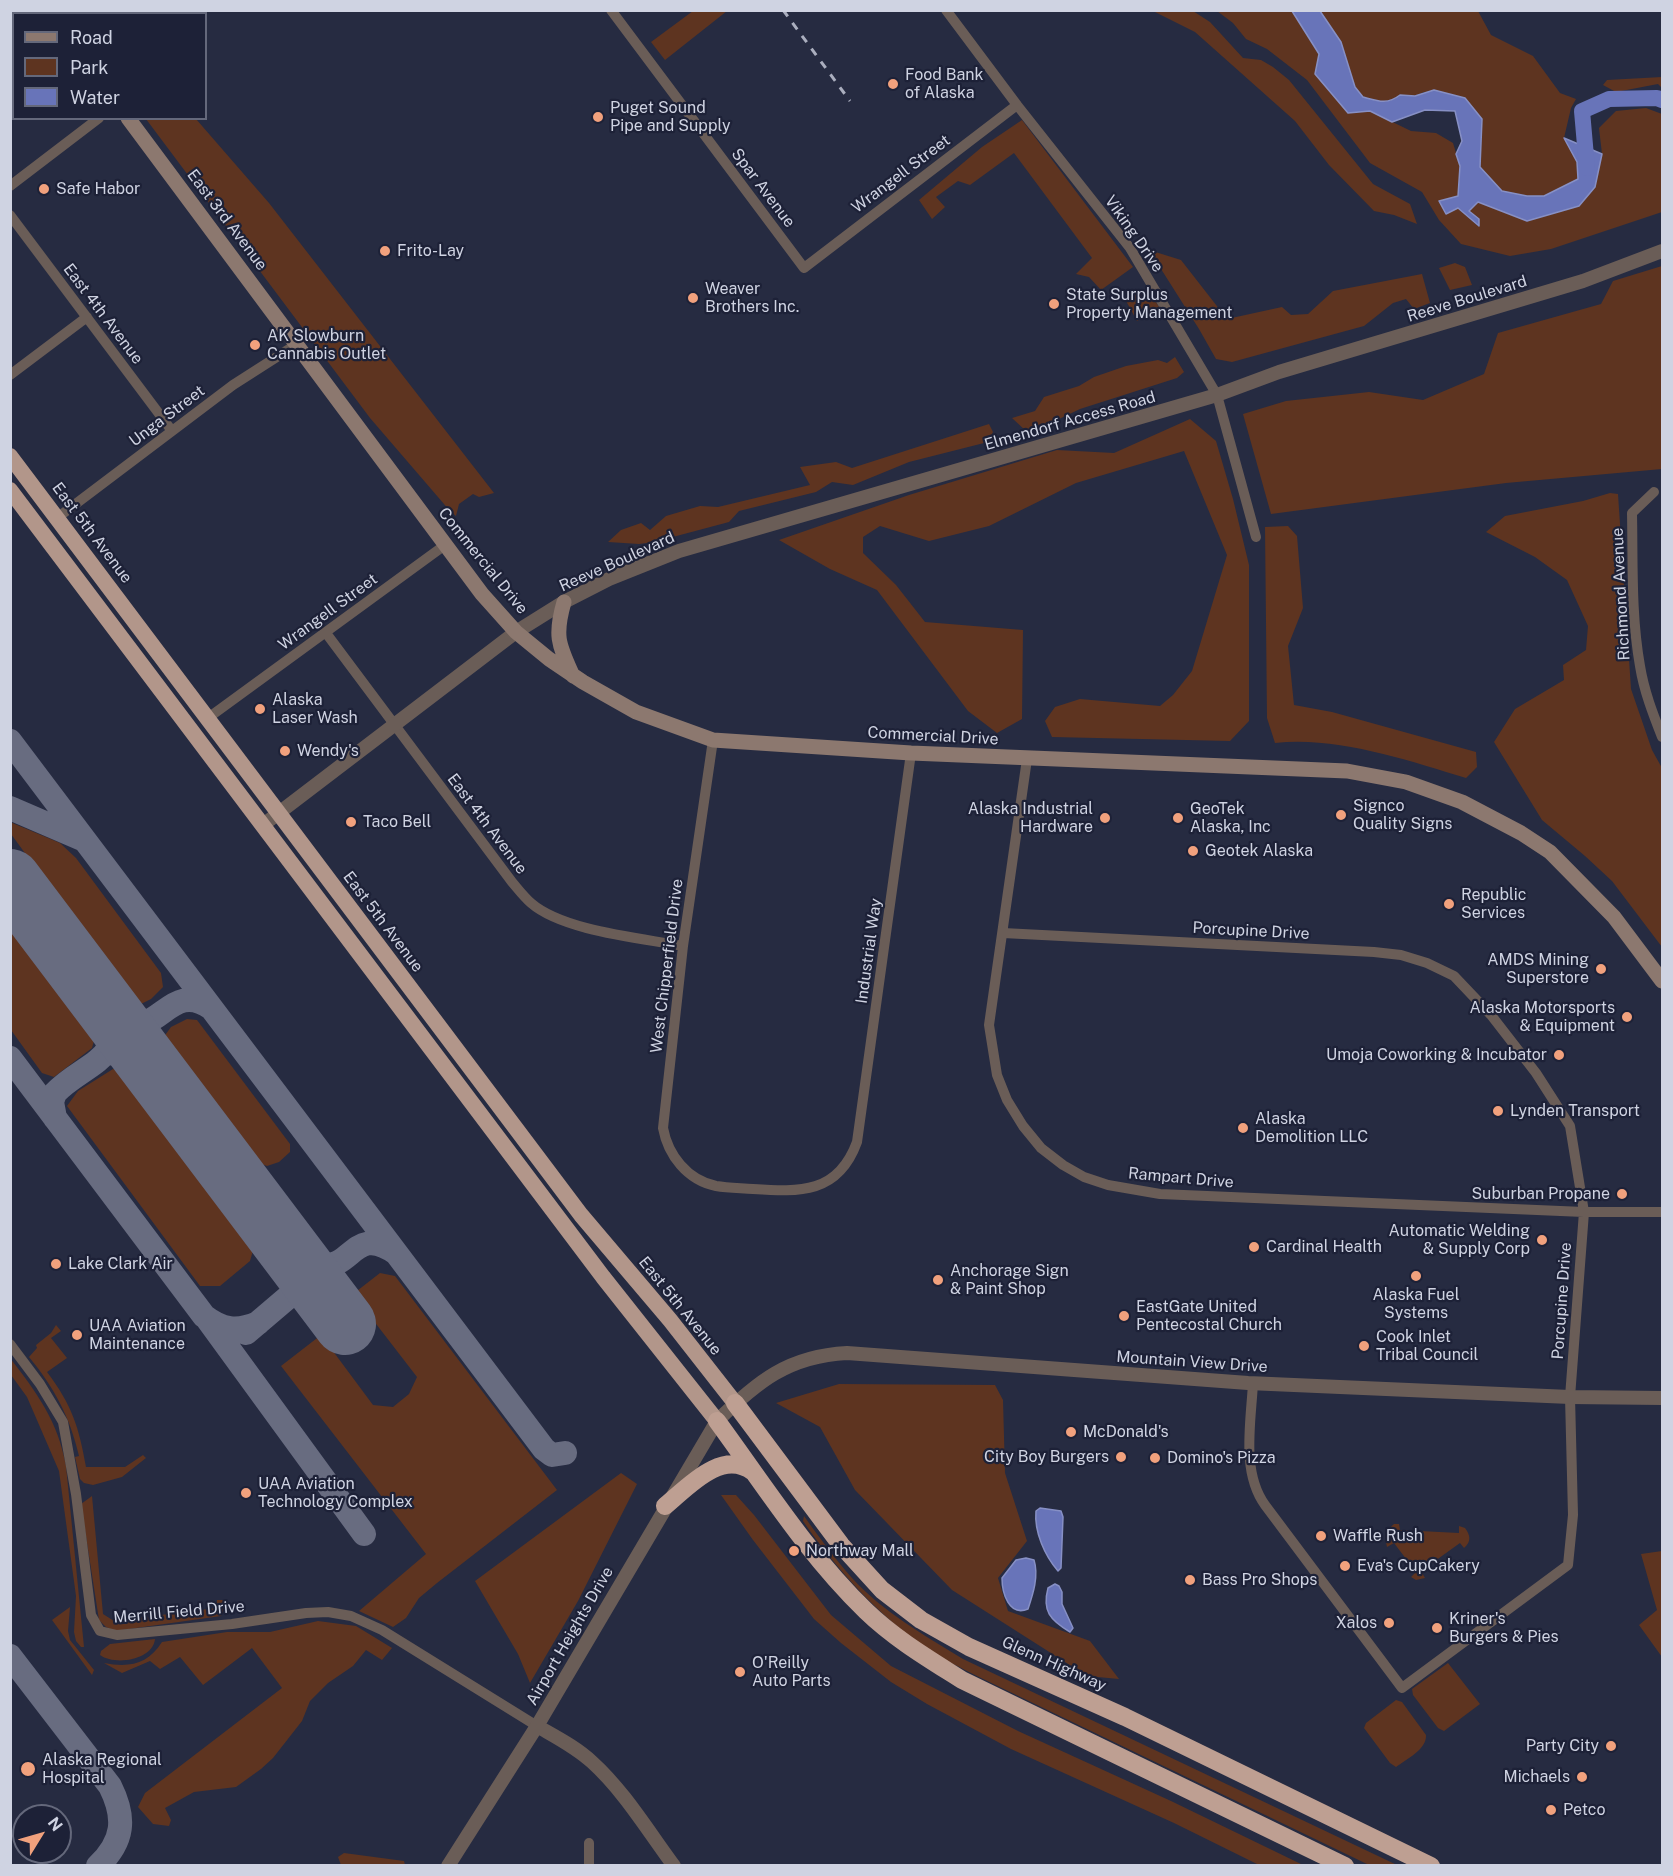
<!DOCTYPE html>
<html>
<head>
<meta charset="utf-8">
<style>
  body { margin:0 }
  #map { position:relative; width:1673px; height:1876px; overflow:hidden; background:#262b41; font-family:"Public Sans",sans-serif }
  canvas { display:block }
  .frame { position:absolute; inset:0; border:12px solid #cfd3e2; pointer-events:none }
  .legend { position:absolute; left:12px; top:12px; width:195px; height:108px; box-sizing:border-box; background:#1d2137; border:2px solid #64687b; margin:0; padding:8px 10px; list-style:none; font-size:18px; color:#cfd3e2 }
  .legend li { display:flex; align-items:center; gap:12px; height:30px }
  .legend b { width:30px; border:2px solid #64687b }
  .north { position:absolute; left:12px; top:1804px; width:60px; height:60px; box-sizing:border-box; background:#1d2137; border:2px solid #64687b; border-radius:50%; rotate:53deg; font-size:16px; font-weight:700; line-height:24px; text-align:center; color:#cfd3e2 }
  .north::after { content:''; display:block; margin:auto; width:21px; height:27px; background:#f1a17d; clip-path:polygon(50% 0,100% 100%,50% 72%,0 100%) }
</style>
</head>
<body>
<div id="map">
<canvas width="1673" height="1876"></canvas>
<div class="frame"></div>
<ul class="legend">
<li><b style="height:8px;background:#8c786f"></b>Road</li>
<li><b style="height:16px;background:#5e3420"></b>Park</li>
<li><b style="height:16px;background:#6874b9"></b>Water</li>
</ul>
<div class="north">N</div>
</div>
<script>
const g = document.querySelector('canvas').getContext('2d');
g.lineJoin = 'round';
function paint(path, color) { g.fillStyle = color; g.fill(path, 'evenodd'); }
function stroke(path, color, width, dash) { g.strokeStyle = color; g.lineWidth = width; g.lineCap = dash ? 'butt' : 'round'; g.setLineDash(dash || []); g.stroke(path); }
function label(font, color, halo, rows, align = 'center') {
  g.font = font + ' "Public Sans",sans-serif'; g.lineWidth = 4.5; g.setLineDash([]); g.textBaseline = 'middle'; g.strokeStyle = halo; g.fillStyle = color; for (const [text, x, y, turn = 0] of rows) {
    g.save(); g.translate(x, y); g.rotate((+turn || 0) * Math.PI / 180); g.textAlign = isNaN(turn) ? turn : align; if (halo) g.strokeText(text, 0, 0); g.fillText(text, 0, 0); g.restore();
  }
}
const green = new Path2D(`
  M 693,11 L 727,11 L 665,60 L 651,42 Z
  M 1153,11 L 1193,11 L 1210,22 L 1243,58 L 1261,60 L 1273,67 L 1289,80 L 1373,184 L 1410,204 L 1417,224 L 1394,215 L 1374,211 L 1329,165 L 1295,121 L 1195,32 Z
  M 1217,11 L 1292,11 L 1319,55 L 1370,111 L 1411,131 L 1436,133 L 1453,143 L 1460,166 L 1458,196 L 1439,201 L 1458,208 L 1478,226 L 1479,219 L 1469,211 L 1478,202 L 1527,221 L 1579,206 L 1602,154 L 1599,128 L 1616,111 L 1646,108 L 1662,114 L 1662,212 L 1551,249 L 1510,256 L 1461,244 L 1439,220 L 1422,192 L 1370,163 L 1307,80 L 1267,49 L 1246,39 L 1233,23 Z
  M 1320,11 L 1478,11 L 1491,35 L 1533,56 L 1560,93 L 1576,99 L 1571,108 L 1564,138 L 1577,162 L 1578,179 L 1544,196 L 1527,196 L 1502,191 L 1480,167 L 1482,119 L 1424,92 L 1415,96 L 1400,95 C 1387,105 1378,101 1362,97 L 1355,87 L 1341,42 Z
  M 1662,77 L 1662,88 L 1658,84 L 1616,92 L 1603,85 L 1607,80 Z
  M 146,119 L 196,119 L 269,203 L 494,493 L 479,497 L 473,494 L 459,504 L 456,516 L 450,511 L 370,418 Z
  M 1022,120 L 1133,267 L 1101,290 L 1089,277 L 1076,274 L 1092,258 L 1014,153 L 970,185 L 958,181 L 936,197 L 945,207 L 932,219 L 919,200 L 982,147 Z
  M 1149,250 L 1181,260 L 1227,319 L 1282,307 L 1291,315 L 1308,314 L 1333,291 L 1422,274 L 1430,303 L 1414,309 L 1406,299 L 1393,303 L 1364,326 L 1232,362 L 1216,359 L 1199,329 Z
  M 1455,263 L 1465,267 L 1472,285 L 1450,290 L 1439,268 Z
  M 1662,266 L 1662,469 L 1506,483 L 1271,514 L 1243,414 L 1286,401 L 1369,392 L 1423,400 L 1484,374 L 1498,333 L 1601,304 L 1613,281 Z
  M 1137,293 L 1150,294 L 1160,308 L 1137,321 L 1125,299 Z
  M 1175,357 L 1184,372 L 1177,378 L 1080,409 L 1038,429 L 1026,431 L 1012,418 L 1035,411 L 1044,397 L 1079,386 L 1094,377 L 1126,366 L 1158,360 L 1167,363 Z
  M 1190,419 L 1216,441 L 1233,499 L 1249,565 L 1249,721 L 1230,741 L 1052,737 L 1045,721 L 1055,707 L 1080,699 L 1160,706 L 1173,695 L 1192,671 L 1227,555 L 1184,451 L 1076,483 L 989,526 L 929,541 L 880,526 L 863,537 L 863,553 L 896,585 L 925,622 L 1023,630 L 1022,719 L 997,733 L 968,711 L 877,590 L 830,569 L 779,540 L 909,495 L 1057,450 L 1114,453 Z
  M 989,424 L 993,432 L 988,442 L 909,462 L 853,485 L 832,482 L 816,492 L 739,511 L 729,522 L 654,542 L 639,544 L 608,542 L 621,530 L 641,523 L 650,530 L 666,516 L 700,506 L 718,507 L 810,485 L 800,467 L 836,462 L 852,468 Z
  M 1610,493 L 1618,494 L 1631,689 L 1652,750 L 1662,768 L 1662,947 L 1612,881 L 1585,856 L 1542,820 L 1494,742 L 1515,709 L 1564,680 L 1563,665 L 1586,650 L 1588,626 L 1567,580 L 1535,557 L 1486,532 L 1505,516 L 1583,501 Z
  M 1288,526 L 1297,536 L 1303,608 L 1288,646 L 1294,705 L 1332,712 L 1476,752 L 1477,767 L 1466,778 C 1407,760 1336,736 1275,743 L 1267,718 L 1265,527 Z
  M 10,822 L 60,843 L 76,858 L 161,973 L 163,987 L 151,999 L 141,1004 L 132,1000 L 11,834 Z
  M 11,925 L 95,1037 L 92,1048 L 54,1077 L 42,1073 L 11,1030 Z
  M 187,1019 L 197,1020 L 290,1144 L 290,1152 L 279,1162 L 267,1166 L 256,1162 L 167,1048 L 163,1038 L 171,1027 Z
  M 113,1069 L 126,1072 L 254,1247 L 250,1261 L 220,1286 L 200,1286 L 67,1106 L 78,1091 Z
  M 380,1273 L 395,1276 L 557,1490 L 437,1583 L 419,1598 L 406,1618 L 393,1627 L 359,1611 L 426,1554 L 281,1366 L 321,1335 L 373,1405 L 393,1407 L 409,1394 L 417,1377 L 353,1294 Z
  M 56,1325 L 61,1331 L 51,1338 L 67,1358 L 47,1372 C 72,1405 79,1427 86,1467 L 125,1467 L 143,1455 L 146,1458 L 122,1477 L 93,1485 L 84,1483 L 80,1479 L 75,1457 L 79,1456 C 70,1417 54,1387 29,1357 L 37,1348 L 36,1345 L 51,1333 Z
  M 10,1358 C 37,1393 58,1421 66,1466 L 84,1647 L 81,1647 L 76,1641 L 74,1632 L 76,1596 L 59,1471 L 27,1397 L 11,1375 Z
  M 839,1384 L 995,1385 L 1003,1400 L 1005,1473 L 1027,1541 L 998,1578 L 1008,1611 L 1090,1641 L 1119,1679 L 1087,1676 L 952,1590 L 855,1490 L 820,1427 L 776,1403 Z
  M 621,1473 L 637,1484 L 578,1601 L 530,1683 L 518,1654 L 475,1581 Z
  M 721,1495 L 736,1495 L 754,1515 L 831,1615 L 891,1666 L 1018,1731 L 1171,1801 L 1303,1865 L 1259,1865 L 1174,1823 L 1011,1749 L 927,1704 L 891,1682 L 841,1643 L 814,1619 L 753,1540 Z
  M 92,1496 L 103,1614 L 114,1621 L 216,1608 L 217,1600 L 226,1600 L 224,1610 L 221,1616 L 115,1631 L 106,1627 L 99,1620 L 81,1504 Z
  M 804,1516 C 819,1537 835,1559 852,1578 C 883,1612 924,1635 963,1659 L 1397,1865 L 1369,1865 L 979,1677 C 962,1668 943,1660 927,1649 C 877,1614 837,1570 803,1521 Z
  M 1394,1524 L 1399,1524 L 1400,1530 L 1459,1533 L 1459,1526 L 1465,1528 C 1470,1535 1472,1541 1464,1548 L 1460,1543 L 1421,1571 L 1425,1578 L 1416,1580 L 1411,1577 L 1416,1572 L 1394,1543 L 1387,1547 L 1385,1537 L 1386,1531 Z
  M 1662,1551 L 1662,1657 L 1639,1625 L 1657,1610 L 1641,1554 Z
  M 70,1607 L 68,1631 L 70,1640 L 94,1670 L 92,1675 L 52,1620 Z
  M 318,1621 L 356,1626 L 392,1648 L 382,1660 L 366,1650 L 353,1666 L 328,1683 L 310,1701 L 302,1721 L 273,1758 L 261,1769 L 236,1787 L 194,1792 L 165,1808 L 171,1820 L 169,1826 L 153,1824 L 138,1807 L 145,1793 L 282,1688 L 252,1648 L 203,1685 L 180,1657 L 160,1669 L 150,1661 L 122,1673 L 104,1663 C 130,1668 148,1664 162,1642 L 227,1632 L 270,1632 Z
  M 155,1639 C 153,1660 115,1666 100,1655 L 101,1651 L 110,1644 Z
  M 1448,1663 L 1480,1704 L 1444,1731 L 1438,1728 L 1413,1695 L 1412,1689 Z
  M 1396,1700 L 1402,1702 L 1426,1735 C 1427,1749 1407,1759 1396,1767 L 1390,1763 L 1364,1728 L 1366,1723 Z
  M 344,1853 L 404,1861 L 405,1865 L 341,1865 L 338,1857 Z`);
const water = new Path2D(`
  M 1292,11 L 1320,11 L 1341,42 L 1355,87 L 1363,97 C 1378,101 1387,105 1400,95 L 1415,96 L 1434,90 L 1465,98 L 1482,119 L 1480,167 L 1502,191 L 1527,196 L 1544,196 L 1578,179 L 1577,162 L 1564,138 L 1602,154 L 1595,187 L 1579,206 L 1527,221 L 1478,202 L 1469,211 L 1479,219 L 1479,226 L 1458,208 L 1446,214 L 1439,201 L 1458,196 L 1460,166 L 1456,154 L 1462,141 L 1455,111 L 1425,110 L 1392,122 L 1370,111 L 1348,113 L 1315,74 L 1319,54 Z
  M 1040,1508 L 1061,1511 L 1063,1517 L 1061,1568 L 1058,1571 C 1045,1556 1034,1532 1036,1511 Z
  M 1026,1558 L 1034,1560 C 1039,1576 1033,1594 1028,1609 C 1009,1617 1002,1593 1002,1578 L 1016,1560 Z
  M 1055,1584 L 1059,1586 L 1062,1592 L 1062,1604 L 1073,1628 L 1070,1632 C 1050,1620 1042,1611 1048,1588 Z`);
const river = new Path2D(`
  M 1587,168 L 1582,111 L 1609,99 L 1657,98 L 1662,100`);
const taxiway = new Path2D(`
  M 10,741 L 544,1449 L 552,1455 L 565,1453
  M 10,808 L 82,839
  M 107,1008 C 113,1013 119,1019 126,1022 C 160,1035 171,980 211,1008
  M 104,1055 C 121,1048 133,1051 147,1062
  M 10,1058 L 204,1316 C 222,1330 237,1332 258,1323
  M 55,1118 L 52,1102 L 55,1093 C 83,1063 129,1060 107,1008
  M 291,1253 C 301,1258 312,1266 323,1266 C 354,1266 355,1225 396,1253
  M 208,1320 L 364,1534
  M 246,1333 L 293,1293 L 296,1276 L 291,1253
  M 10,1656 L 110,1786 C 126,1818 124,1841 98,1866`);
const runway = new Path2D(`
  M 10,880 L 345,1324`);
const minor = new Path2D(`
  M 611,10 L 804,268 L 1017,105
  M 946,10 L 1017,105 L 1130,248 L 1217,395 L 1256,537
  M 10,186 L 99,118
  M 10,215 L 172,431
  M 10,375 L 87,317
  M 1654,492 L 1632,513 C 1633,563 1631,616 1640,666 C 1644,691 1653,714 1662,737
  M 57,518 L 233,385 L 297,344
  M 326,633 L 512,882 C 518,889 524,897 531,903 C 563,931 641,938 683,946
  M 208,718 L 445,545
  M 713,740 L 683,946 L 663,1128 C 668,1155 687,1180 716,1186 C 728,1188 741,1188 753,1189 C 800,1192 838,1194 857,1142 L 911,753
  M 1027,759 L 989,1025 L 997,1075 L 1007,1100 L 1023,1126 L 1041,1148 L 1063,1165 L 1084,1177 L 1108,1185 L 1160,1194 L 1584,1212 L 1662,1212
  M 1003,933 L 1374,952 L 1401,955 L 1427,963 L 1454,976 L 1491,1015 L 1536,1073 L 1570,1126 L 1584,1212 L 1570,1397 L 1573,1515 L 1568,1565 L 1402,1688 L 1265,1505 C 1241,1472 1251,1422 1253,1383
  M 10,1344 L 40,1384 L 63,1422 L 76,1494 L 91,1615 L 100,1631 L 117,1635 L 232,1624 L 306,1613 L 328,1612 L 351,1616 L 382,1630 L 537,1726
  M 589,1843 L 589,1866`);
const tertiary = new Path2D(`
  M 263,825 L 516,632 L 564,602 L 609,579 L 679,551 L 1217,395 L 1279,372 L 1583,281 L 1662,251
  M 537,1726 C 556,1737 576,1747 592,1762 C 624,1791 648,1831 674,1866
  M 448,1866 L 537,1726 L 717,1421 C 757,1382 788,1356 847,1353 L 1248,1383 L 1570,1397 L 1662,1398`);
const secondary = new Path2D(`
  M 29,10 L 32,14
  M 128,118 L 482,594 L 516,632 L 549,659 L 583,682 L 636,712 L 713,740 L 911,753 L 1347,771 L 1406,782 L 1462,802 L 1521,833 L 1550,852 L 1614,917 L 1662,981
  M 564,602 C 554,637 559,645 573,676`);
const trunk = new Path2D(`
  M 10,456 L 581,1215 L 670,1320 L 735,1403
  M 10,490 L 603,1277 L 717,1421`);
const motorway = new Path2D(`
  M 735,1403 L 841,1545 L 882,1590 L 921,1620 L 969,1647 L 1125,1717 L 1431,1866
  M 717,1421 C 764,1485 808,1555 866,1611 C 895,1639 929,1659 962,1680 L 1345,1866
  M 665,1506 C 688,1487 722,1448 753,1472`);
const rail = new Path2D(`
  M 783,10 L 850,101`);
const markers = [
  [893,84,6,"#f1a17d"],
  [598,117,6,"#f1a17d"],
  [44,189,6,"#f1a17d"],
  [385,251,6,"#f1a17d"],
  [693,298,6,"#f1a17d"],
  [1054,304,6,"#f1a17d"],
  [255,345,6,"#f1a17d"],
  [260,709,6,"#f1a17d"],
  [285,751,6,"#f1a17d"],
  [1341,815,6,"#f1a17d"],
  [1105,818,6,"#f1a17d"],
  [1178,818,6,"#f1a17d"],
  [351,822,6,"#f1a17d"],
  [1193,851,6,"#f1a17d"],
  [1449,904,6,"#f1a17d"],
  [1601,969,6,"#f1a17d"],
  [1627,1017,6,"#f1a17d"],
  [1559,1055,6,"#f1a17d"],
  [1498,1111,6,"#f1a17d"],
  [1243,1128,6,"#f1a17d"],
  [1622,1194,6,"#f1a17d"],
  [1542,1240,6,"#f1a17d"],
  [1254,1247,6,"#f1a17d"],
  [56,1264,6,"#f1a17d"],
  [1416,1276,6,"#f1a17d"],
  [938,1280,6,"#f1a17d"],
  [1124,1316,6,"#f1a17d"],
  [77,1335,6,"#f1a17d"],
  [1364,1346,6,"#f1a17d"],
  [1071,1432,6,"#f1a17d"],
  [1121,1457,6,"#f1a17d"],
  [1155,1458,6,"#f1a17d"],
  [246,1493,6,"#f1a17d"],
  [1321,1536,6,"#f1a17d"],
  [794,1551,6,"#f1a17d"],
  [1345,1566,6,"#f1a17d"],
  [1190,1580,6,"#f1a17d"],
  [1389,1623,6,"#f1a17d"],
  [1437,1628,6,"#f1a17d"],
  [740,1672,6,"#f1a17d"],
  [1611,1746,6,"#f1a17d"],
  [28,1769,8,"#f1a17d"],
  [1582,1777,6,"#f1a17d"],
  [1551,1810,6,"#f1a17d"]
];
const poiNames = [
  ["Food Bank",905,75],
  ["of Alaska",905,93],
  ["Puget Sound",610,108],
  ["Pipe and Supply",610,126],
  ["Safe Habor",56,189],
  ["Frito-Lay",397,251],
  ["Weaver",705,289],
  ["Brothers Inc.",705,307],
  ["State Surplus",1066,295],
  ["Property Management",1066,313],
  ["AK Slowburn",267,336],
  ["Cannabis Outlet",267,354],
  ["Alaska",272,700],
  ["Laser Wash",272,718],
  ["Wendy's",297,751],
  ["Signco",1353,806],
  ["Quality Signs",1353,824],
  ["Alaska Industrial",1093,809,"right"],
  ["Hardware",1093,827,"right"],
  ["GeoTek",1190,809],
  ["Alaska, Inc",1190,827],
  ["Taco Bell",363,822],
  ["Geotek Alaska",1205,851],
  ["Republic",1461,895],
  ["Services",1461,913],
  ["AMDS Mining",1589,960,"right"],
  ["Superstore",1589,978,"right"],
  ["Alaska Motorsports",1615,1008,"right"],
  ["& Equipment",1615,1026,"right"],
  ["Umoja Coworking & Incubator",1547,1055,"right"],
  ["Lynden Transport",1510,1111],
  ["Alaska",1255,1119],
  ["Demolition LLC",1255,1137],
  ["Suburban Propane",1610,1194,"right"],
  ["Automatic Welding",1530,1231,"right"],
  ["& Supply Corp",1530,1249,"right"],
  ["Cardinal Health",1266,1247],
  ["Lake Clark Air",68,1264],
  ["Anchorage Sign",950,1271],
  ["& Paint Shop",950,1289],
  ["Alaska Fuel",1416,1295,"center"],
  ["Systems",1416,1313,"center"],
  ["EastGate United",1136,1307],
  ["Pentecostal Church",1136,1325],
  ["UAA Aviation",89,1326],
  ["Maintenance",89,1344],
  ["Cook Inlet",1376,1337],
  ["Tribal Council",1376,1355],
  ["McDonald's",1083,1432],
  ["City Boy Burgers",1109,1457,"right"],
  ["Domino's Pizza",1167,1458],
  ["UAA Aviation",258,1484],
  ["Technology Complex",258,1502],
  ["Waffle Rush",1333,1536],
  ["Northway Mall",806,1551],
  ["Eva's CupCakery",1357,1566],
  ["Bass Pro Shops",1202,1580],
  ["Kriner's",1449,1619],
  ["Burgers & Pies",1449,1637],
  ["Xalos",1377,1623,"right"],
  ["O'Reilly",752,1663],
  ["Auto Parts",752,1681],
  ["Party City",1599,1746,"right"],
  ["Alaska Regional",42,1760],
  ["Hospital",42,1778],
  ["Michaels",1570,1777,"right"],
  ["Petco",1563,1810]
];
const streetNames = [
  ["Wrangell Street",901,174,-37],
  ["Spar Avenue",763,188,53],
  ["East 3rd Avenue",227,220,53],
  ["Viking Drive",1134,234,55],
  ["Reeve Boulevard",1467,299,-17],
  ["East 4th Avenue",103,314,53],
  ["Unga Street",167,416,-37],
  ["Elmendorf Access Road",1070,421,-16],
  ["East 5th Avenue",92,533,53],
  ["Commercial Drive",483,561,51],
  ["Reeve Boulevard",617,562,-24],
  ["Richmond Avenue",1621,594,-93],
  ["Wrangell Street",328,612,-36],
  ["Commercial Drive",933,736,3],
  ["East 4th Avenue",487,824,53],
  ["East 5th Avenue",383,922,53],
  ["Porcupine Drive",1251,931,3],
  ["Industrial Way",869,951,-82],
  ["West Chipperfield Drive",667,966,-83],
  ["Rampart Drive",1181,1178,5],
  ["Porcupine Drive",1562,1301,-86],
  ["East 5th Avenue",680,1306,51],
  ["Mountain View Drive",1192,1362,4],
  ["Merrill Field Drive",179,1612,-5],
  ["Airport Heights Drive",570,1636,-60],
  ["Glenn Highway",1054,1664,24]
];
paint(green, '#5e3420');
paint(water, '#6874b9');
stroke(water, '#8790c5', 1.5);
stroke(river, '#6874b9', 16);
stroke(taxiway, '#686c80', 24);
stroke(runway, '#686c80', 62);
stroke(minor, '#6a5d57', 10);
stroke(tertiary, '#6a5d57', 14);
stroke(secondary, '#8c786f', 15);
stroke(trunk, '#b2968a', 16);
stroke(motorway, '#be9f92', 18);
stroke(rail, '#aaaebe', 3, [8, 8]);
for (const [x, y, r, color] of markers) { const dot = new Path2D(); dot.arc(x, y, r, 0, 2 * Math.PI); g.fillStyle = color; g.fill(dot); stroke(dot, '#1d2137', 2); }
label('16px', '#cfd3e2', '#1d2137', poiNames, 'left');
label('16px', '#cfd3e2', '#1d2137', streetNames);
</script>
</body>
</html>
